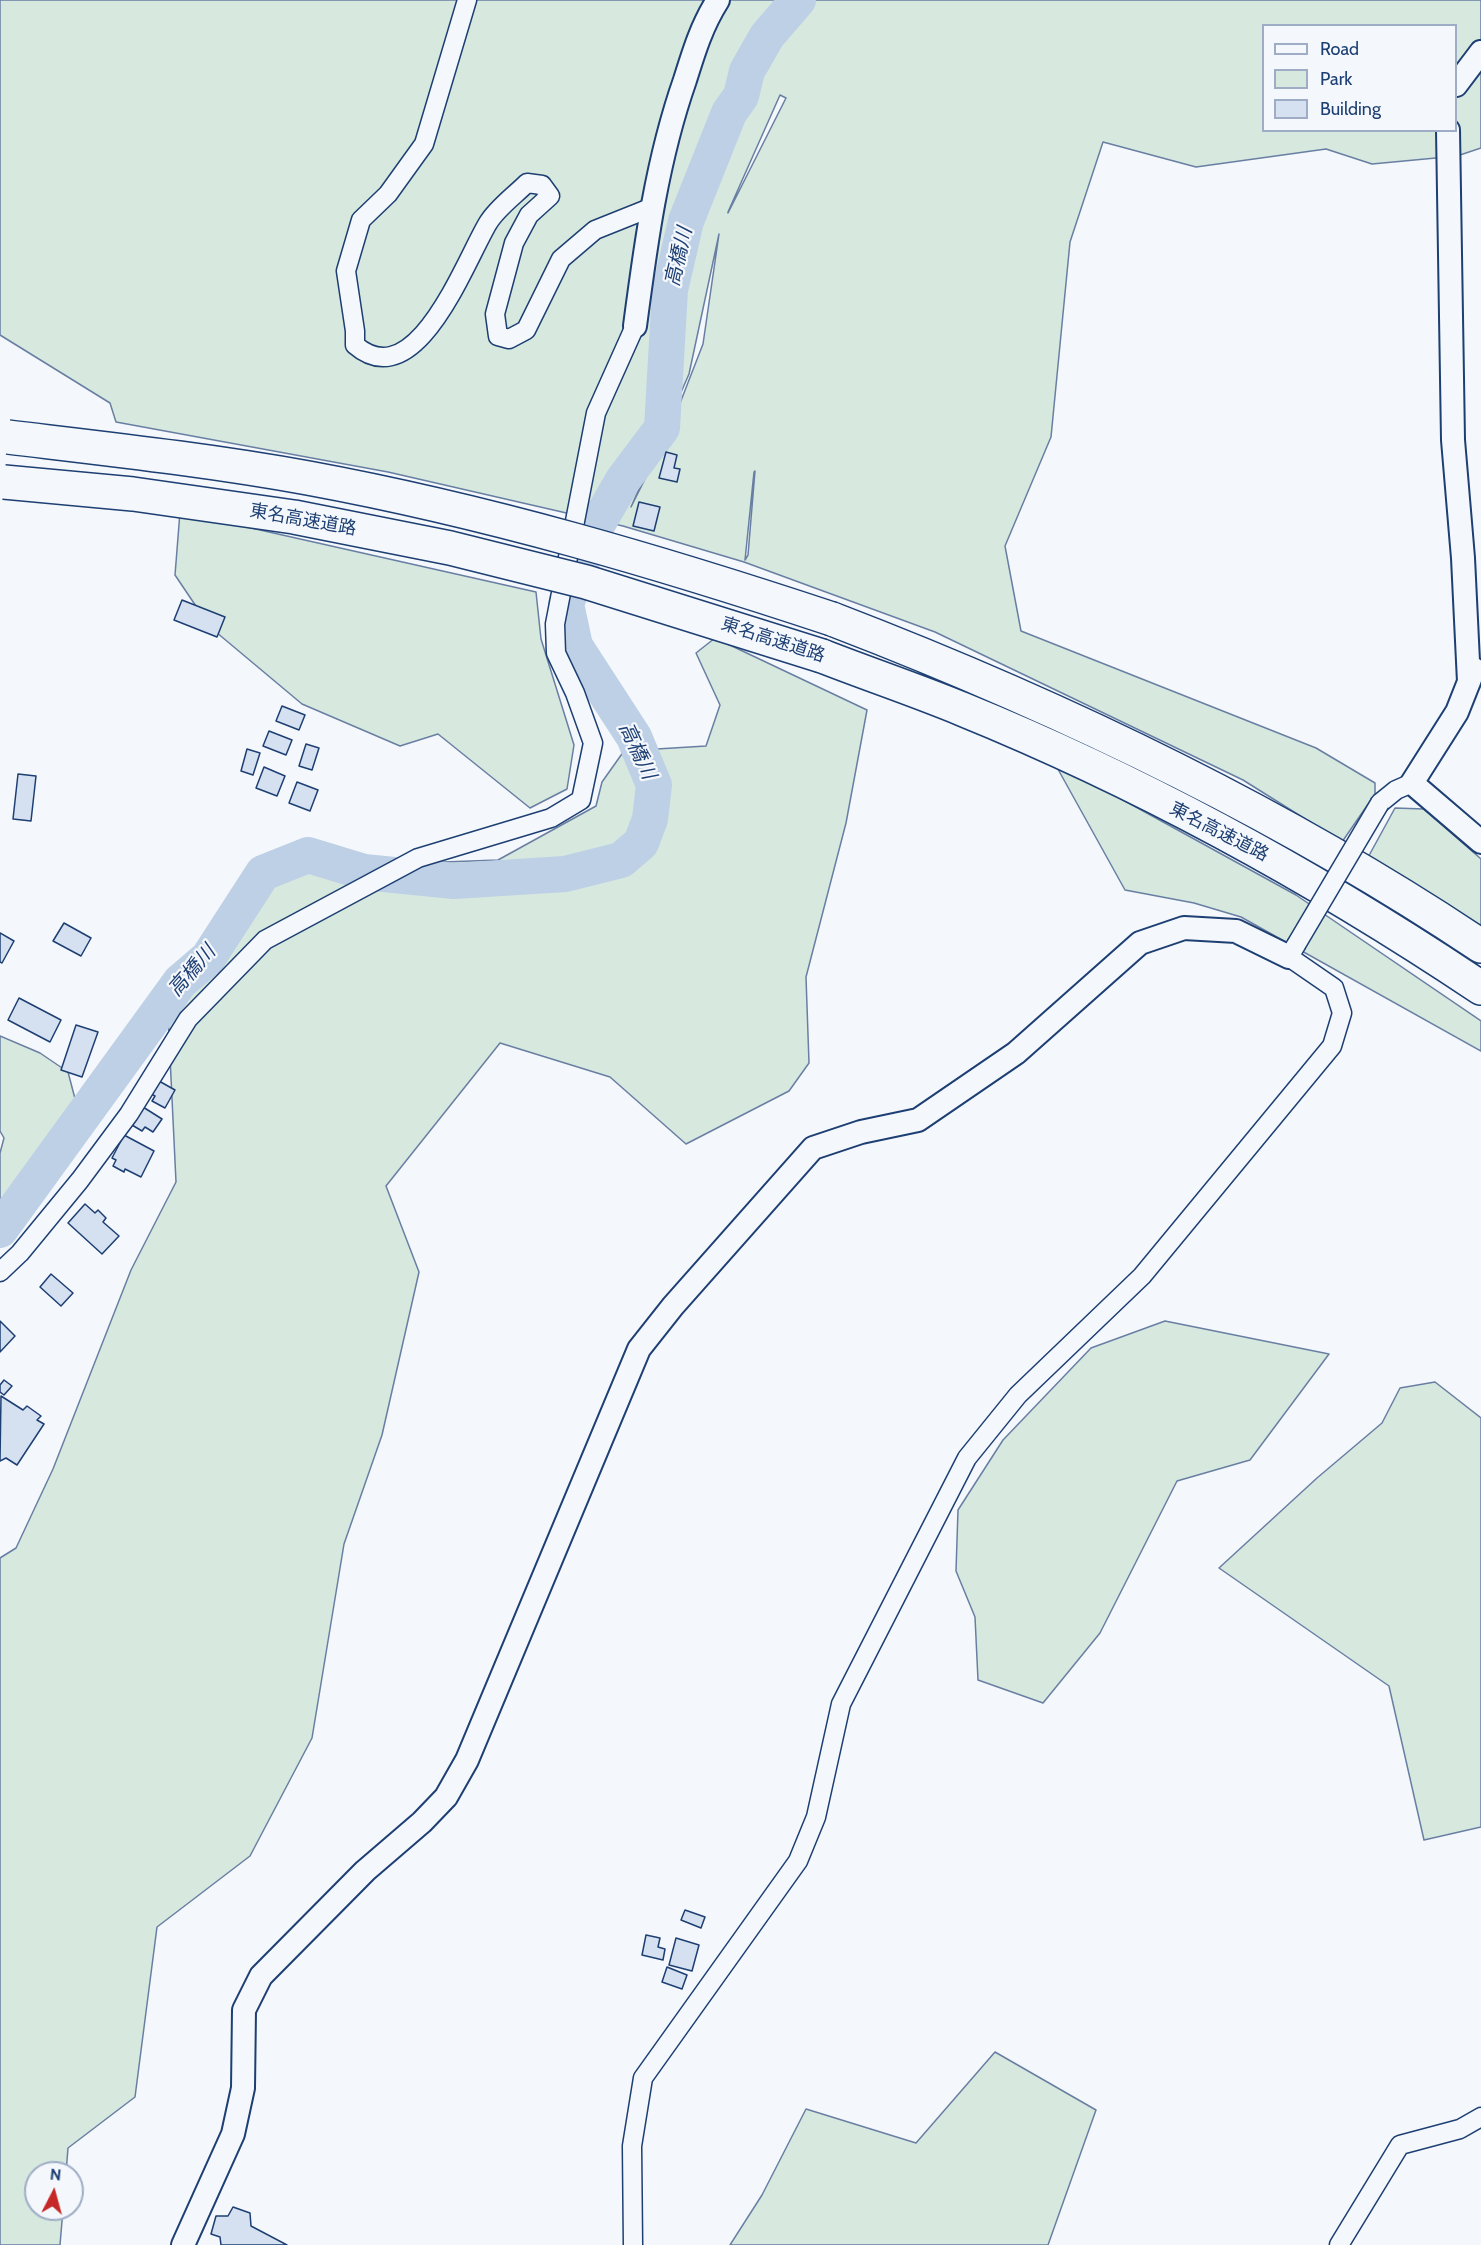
<!DOCTYPE html>
<html>
<head>
<meta charset="utf-8">
<style>
  body { margin:0 }
  #map { position:relative; width:1481px; height:2245px; overflow:hidden; background:#f4f7fb; font-family:Cabin,sans-serif }
  canvas { display:block }
  .legend { position:absolute; left:1262px; top:24px; width:195px; height:108px; box-sizing:border-box; background:#f4f7fb; border:2px solid #9eadc5; margin:0; padding:8px 10px; list-style:none; font-size:18px; color:#1d3f73 }
  .legend li { display:flex; align-items:center; gap:12px; height:30px }
  .legend b { width:30px; border:2px solid #9eadc5 }
  .north { position:absolute; left:24px; top:2161px; width:60px; height:60px; box-sizing:border-box; background:#f4f7fb; border:2px solid #9eadc5; border-radius:50%; rotate:6deg; font-size:16px; font-weight:700; line-height:24px; text-align:center; color:#1d3f73 }
  .north::after { content:''; display:block; margin:auto; width:21px; height:27px; background:#c62828; clip-path:polygon(50% 0,100% 100%,50% 72%,0 100%) }
</style>
</head>
<body>
<div id="map">
<canvas width="1481" height="2245"></canvas>
<ul class="legend">
<li><b style="height:8px;background:#f4f7fb"></b>Road</li>
<li><b style="height:16px;background:#d7e8df"></b>Park</li>
<li><b style="height:16px;background:#d5e0f0"></b>Building</li>
</ul>
<div class="north">N</div>
</div>
<script>
const g = document.querySelector('canvas').getContext('2d');
g.lineJoin = 'round';
function paint(path, color) { g.fillStyle = color; g.fill(path, 'evenodd'); }
function stroke(path, color, width, dash) { g.strokeStyle = color; g.lineWidth = width; g.lineCap = dash ? 'butt' : 'round'; g.setLineDash(dash || []); g.stroke(path); }
function label(font, color, halo, rows, align = 'center') {
  g.font = font + ' Cabin,"Noto Sans JP",sans-serif'; g.lineWidth = 4.5; g.setLineDash([]); g.textBaseline = 'middle'; g.strokeStyle = halo; g.fillStyle = color; for (const [text, x, y, turn = 0] of rows) {
    g.save(); g.translate(x, y); g.rotate((+turn || 0) * Math.PI / 180); g.textAlign = isNaN(turn) ? turn : align; if (halo) g.strokeText(text, 0, 0); g.fillText(text, 0, 0); g.restore();
  }
}
const green = new Path2D(`
  M 0,0 L 1481,0 L 1481,148 L 1457,156 L 1372,164 L 1326,149 L 1196,167 L 1103,142 L 1070,242 L 1051,437 L 1005,546 L 1021,631 L 1316,748 L 1375,783 L 1375,794 L 1342,842 L 1243,780 L 935,632 L 744,562 L 623,526 L 388,472 L 116,422 L 110,403 L 0,335 ZM 1264,26 L 1456,26 L 1456,130 L 1264,130 ZM 780,95 L 786,98 L 728,213 L 728,212 ZM 719,234 L 703,344 L 670,429 L 631,507 L 689,374 ZM 755,471 L 748,555 L 745,560 L 754,472 Z
  M 180,512 L 536,592 L 541,639 L 574,745 L 567,789 L 530,808 L 438,734 L 400,746 L 302,704 L 210,627 L 175,575 Z
  M 715,638 L 867,710 L 846,823 L 806,977 L 809,1063 L 789,1091 L 686,1144 L 610,1077 L 500,1043 L 386,1186 L 419,1272 L 382,1435 L 344,1544 L 312,1738 L 250,1856 L 157,1927 L 135,2097 L 68,2148 L 66,2173 L 36,2173 L 36,2209 L 63,2209 L 60,2245 L 0,2245 L 0,1558 L 16,1548 L 53,1469 L 131,1270 L 176,1182 L 168,1015 L 281,868 L 498,860 L 596,806 L 602,782 L 624,751 L 706,746 L 720,705 L 696,653 Z
  M 1054,762 L 1296,895 L 1481,1021 L 1481,1051 L 1241,917 L 1194,903 L 1125,890 Z
  M 1395,808 L 1424,809 L 1481,859 L 1481,933 L 1366,861 Z
  M 0,1036 L 40,1053 L 68,1072 L 78,1110 L 23,1212 L 0,1238 L 0,1153 L 4,1138 L 0,1131 Z
  M 1165,1321 L 1329,1354 L 1250,1460 L 1177,1481 L 1100,1633 L 1043,1703 L 978,1680 L 975,1617 L 956,1571 L 958,1510 L 1003,1440 L 1091,1348 Z
  M 1435,1382 L 1481,1418 L 1481,1827 L 1424,1840 L 1389,1686 L 1219,1568 L 1317,1478 L 1382,1423 L 1400,1388 Z
  M 995,2052 L 1096,2110 L 1048,2245 L 730,2245 L 762,2195 L 806,2109 L 916,2143 Z`);
const river = new Path2D(`
  M 0,1230 L 180,982 L 208,958 L 263,873 L 308,855 L 364,872 L 454,881 L 565,874 L 621,860 L 641,843 L 650,819 L 654,785 L 634,737 L 575,646 L 566,604 L 593,532 L 623,480 L 662,428 L 670,290 L 686,221 L 729,113 L 741,96 L 747,71 L 767,36 L 798,0`);
const building = new Path2D(`
  M 666,452 L 677,455 L 674,468 L 680,469 L 677,482 L 659,478 Z
  M 639,502 L 660,507 L 654,531 L 633,526 Z
  M 182,600 L 225,617 L 217,637 L 174,620 Z
  M 282,706 L 305,715 L 299,730 L 276,721 Z
  M 269,731 L 292,740 L 286,755 L 263,746 Z
  M 306,744 L 319,748 L 312,770 L 299,766 Z
  M 247,749 L 260,753 L 253,775 L 241,771 Z
  M 264,767 L 285,776 L 277,796 L 256,788 Z
  M 18,774 L 36,776 L 31,821 L 13,819 Z
  M 297,782 L 318,790 L 310,811 L 289,803 Z
  M 64,923 L 91,938 L 81,956 L 53,941 Z
  M 0,933 L 14,941 L 2,963 L 0,962 Z
  M 19,998 L 61,1020 L 50,1042 L 8,1020 Z
  M 76,1025 L 98,1032 L 82,1077 L 61,1070 Z
  M 159,1081 L 175,1090 L 165,1108 L 152,1101 L 155,1096 L 151,1094 Z
  M 143,1107 L 162,1119 L 153,1132 L 145,1127 L 142,1131 L 132,1125 Z
  M 124,1135 L 154,1151 L 141,1177 L 125,1169 L 124,1172 L 113,1166 L 116,1160 L 112,1158 Z
  M 85,1204 L 95,1213 L 98,1210 L 106,1218 L 103,1222 L 119,1236 L 102,1254 L 68,1223 Z
  M 51,1274 L 73,1293 L 61,1306 L 40,1287 Z
  M 0,1321 L 15,1336 L 0,1352 Z
  M 4,1380 L 12,1386 L 4,1395 L 0,1392 L 0,1385 Z
  M 1,1396 L 23,1410 L 27,1406 L 41,1416 L 37,1420 L 44,1424 L 17,1465 L 6,1458 L 0,1461 Z
  M 685,1910 L 705,1917 L 701,1928 L 681,1920 Z
  M 646,1935 L 660,1938 L 658,1947 L 665,1949 L 663,1960 L 642,1955 Z
  M 676,1938 L 699,1945 L 692,1971 L 669,1965 Z
  M 667,1967 L 687,1975 L 682,1989 L 662,1982 Z
  M 233,2207 L 250,2213 L 251,2226 L 287,2245 L 221,2245 L 220,2237 L 211,2234 L 216,2216 L 228,2216 Z`);
const minor = new Path2D(`
  M 467,0 L 424,144 L 388,194 L 361,220 L 346,271 L 355,331 L 355,345 C 416,398 465,261 488,223 C 497,208 514,196 527,183 L 542,185 L 550,196 L 529,215 L 514,243 L 495,314 L 498,336 L 509,339 L 526,330 L 561,259 L 595,230 L 650,208
  M 1380,803 L 1396,790 L 1412,783
  M 0,1272 L 20,1253 L 80,1180 L 129,1114 L 188,1019 L 265,940 L 418,858 L 551,818 L 581,800 L 593,743 L 575,693 L 556,653 L 555,624 L 596,413 L 635,326
  M 633,2245 L 632,2146 L 643,2078 L 798,1861 L 816,1817 L 841,1704 L 967,1458 L 1018,1395 L 1142,1276 L 1332,1046 L 1342,1013 L 1334,988 L 1289,957 L 1296,945
  M 1339,2245 L 1400,2145 L 1460,2129 L 1481,2117`);
const tertiary = new Path2D(`
  M 1456,85 L 1481,52
  M 1448,130 L 1453,440 L 1463,558 L 1469,682
  M 635,326 C 646,242 657,160 685,80 C 694,51 702,25 718,0
  M 1474,669 L 1457,712 L 1412,783 L 1481,842
  M 183,2245 L 233,2134 L 243,2088 L 244,2010 L 261,1976 L 365,1871 L 422,1822 L 446,1797 L 467,1760 L 639,1349 L 673,1306 L 813,1148 L 861,1132 L 918,1120 L 1016,1053 L 1140,943 L 1184,928 L 1236,931 L 1289,957`);
const motorway = new Path2D(`
  M 832,619 C 1059,706 1279,811 1481,946
  M 822,656 C 868,674 916,690 962,709 C 1144,783 1318,879 1481,988`);
const minorBridge = new Path2D(`
  M 1296,945 L 1380,803`);
const motorwayBridge = new Path2D(`
  M 8,437 C 108,449 209,460 308,478 C 487,511 660,562 832,619
  M 4,482 L 133,494 L 294,517 L 450,548 L 586,582 L 822,656`);
const streetNames = [
  ["東名高速道路",303,520,10],
  ["東名高速道路",773,640,18],
  ["東名高速道路",1219,832,27]
];
const waterNames = [
  ["高橋川",679,257,-77],
  ["高橋川",637,751,65],
  ["高橋川",192,971,-49]
];
paint(green, '#d7e8df');
stroke(green, '#687fa3', 1.5);
stroke(river, '#bed0e5', 36);
paint(building, '#d5e0f0');
stroke(building, '#1d3f73', 1.5);
stroke(minor, '#1d3f73', 21);
stroke(tertiary, '#1d3f73', 26);
stroke(motorway, '#1d3f73', 36);
stroke(minor, '#f4f7fb', 18);
stroke(tertiary, '#f4f7fb', 22);
stroke(motorway, '#f4f7fb', 33);
stroke(minorBridge, '#1d3f73', 21, []);
stroke(motorwayBridge, '#1d3f73', 36, []);
stroke(minorBridge, '#f4f7fb', 18);
stroke(motorwayBridge, '#f4f7fb', 33);
label('18px', '#1d3f73', '#f4f7fb', streetNames);
label('italic 20px', '#1d3f73', '#f4f7fb', waterNames);
</script>
</body>
</html>
